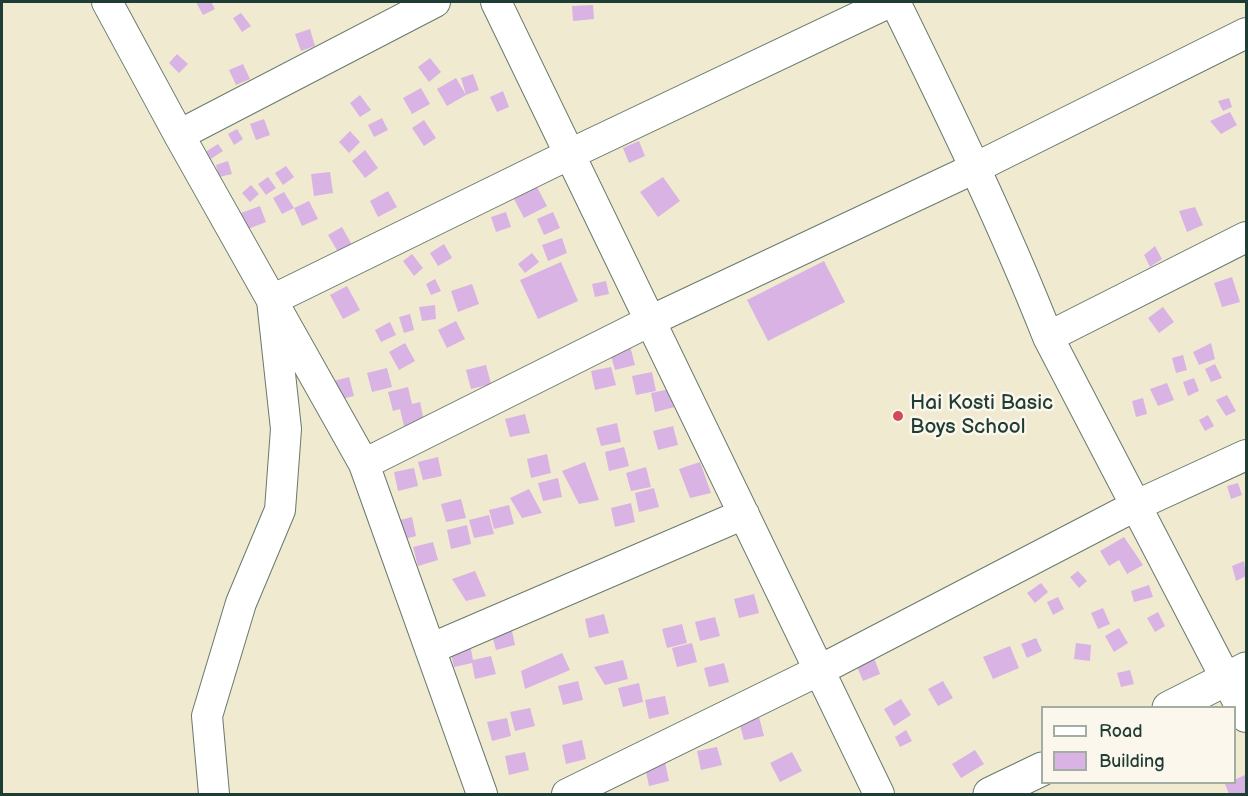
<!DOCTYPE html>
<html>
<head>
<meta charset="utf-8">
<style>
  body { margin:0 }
  #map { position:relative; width:1248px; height:796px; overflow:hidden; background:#f0ead1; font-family:"Balsamiq Sans",sans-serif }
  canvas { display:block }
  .frame { position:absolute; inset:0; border:3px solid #1f3d34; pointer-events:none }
  .legend { position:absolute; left:1041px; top:706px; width:195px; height:78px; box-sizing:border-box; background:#fbf7ec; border:2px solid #a3ada2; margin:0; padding:8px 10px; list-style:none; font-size:18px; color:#1f3d34 }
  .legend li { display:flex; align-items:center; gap:12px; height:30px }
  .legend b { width:30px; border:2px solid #a3ada2 }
</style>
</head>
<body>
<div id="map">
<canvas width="1248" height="796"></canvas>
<div class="frame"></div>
<ul class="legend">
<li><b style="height:8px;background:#fff"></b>Road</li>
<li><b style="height:16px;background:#d9b3e3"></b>Building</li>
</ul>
</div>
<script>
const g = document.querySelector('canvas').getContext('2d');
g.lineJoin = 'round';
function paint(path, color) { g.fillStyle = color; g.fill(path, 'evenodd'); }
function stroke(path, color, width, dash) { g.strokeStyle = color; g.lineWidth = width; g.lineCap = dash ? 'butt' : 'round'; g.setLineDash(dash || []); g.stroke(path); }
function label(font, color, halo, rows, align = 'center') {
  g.font = font + ' "Balsamiq Sans",sans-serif'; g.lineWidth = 5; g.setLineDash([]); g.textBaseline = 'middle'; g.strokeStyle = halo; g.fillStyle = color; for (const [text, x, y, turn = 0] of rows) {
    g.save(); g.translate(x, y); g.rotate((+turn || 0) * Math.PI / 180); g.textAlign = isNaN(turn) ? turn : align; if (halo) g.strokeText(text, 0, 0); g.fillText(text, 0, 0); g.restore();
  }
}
const building = new Path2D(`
  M 196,2 L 211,2 L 215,9 L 203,15 Z
  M 593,5 L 594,19 L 573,21 L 572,6 Z
  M 241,13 L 251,26 L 242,32 L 233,18 Z
  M 310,29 L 315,46 L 301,51 L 295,34 Z
  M 177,54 L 188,64 L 179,73 L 169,63 Z
  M 430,58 L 441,72 L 429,82 L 418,67 Z
  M 243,64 L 250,79 L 236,85 L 229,70 Z
  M 473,74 L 479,90 L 466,95 L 461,78 Z
  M 456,78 L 466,95 L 447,106 L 437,89 Z
  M 421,88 L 430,104 L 412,114 L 403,98 Z
  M 503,91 L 509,107 L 497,112 L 490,97 Z
  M 360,95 L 371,110 L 360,117 L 350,103 Z
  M 1229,98 L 1232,107 L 1223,111 L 1218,101 Z
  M 1230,112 L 1237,125 L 1221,134 L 1210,121 Z
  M 382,118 L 388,130 L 374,137 L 368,125 Z
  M 264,119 L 270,135 L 256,140 L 250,124 Z
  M 424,120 L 436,138 L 424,146 L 412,128 Z
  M 237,129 L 243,139 L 234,145 L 228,134 Z
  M 350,131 L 360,142 L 349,153 L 339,142 Z
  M 639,141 L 645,156 L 629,163 L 623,148 Z
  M 218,144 L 223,151 L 209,160 L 204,153 Z
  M 365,150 L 378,168 L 365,178 L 352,161 Z
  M 228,161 L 232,174 L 219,177 L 216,165 Z
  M 286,166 L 294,177 L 283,185 L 275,173 Z
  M 330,172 L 333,193 L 314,196 L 311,174 Z
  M 268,177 L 276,188 L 266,195 L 258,184 Z
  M 663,177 L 680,201 L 658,217 L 640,192 Z
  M 251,185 L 259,194 L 250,202 L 242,193 Z
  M 537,187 L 547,206 L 524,218 L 514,199 Z
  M 388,191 L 397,207 L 378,217 L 370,201 Z
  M 284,192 L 294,208 L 282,214 L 273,198 Z
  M 309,201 L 318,219 L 302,226 L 294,208 Z
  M 260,206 L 266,222 L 248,229 L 241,213 Z
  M 1195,207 L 1203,225 L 1187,232 L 1179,211 Z
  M 506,212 L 511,227 L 496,232 L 491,217 Z
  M 553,212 L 560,228 L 544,235 L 537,219 Z
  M 342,227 L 352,245 L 338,252 L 328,235 Z
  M 562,238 L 567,253 L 548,261 L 542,245 Z
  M 444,244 L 452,258 L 438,266 L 430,253 Z
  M 1155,246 L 1162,259 L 1150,267 L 1144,255 Z
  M 532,253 L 539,262 L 525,273 L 518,264 Z
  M 412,254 L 423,268 L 414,276 L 403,261 Z
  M 824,261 L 845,302 L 768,341 L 747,300 Z
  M 561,262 L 578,301 L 538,319 L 520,280 Z
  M 1232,277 L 1240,302 L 1222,307 L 1214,283 Z
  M 435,279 L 441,291 L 431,295 L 426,284 Z
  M 606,281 L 609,294 L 595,297 L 592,284 Z
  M 472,284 L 479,304 L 458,312 L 451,291 Z
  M 347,286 L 360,310 L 343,319 L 330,295 Z
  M 435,305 L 436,319 L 422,321 L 419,307 Z
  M 1163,307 L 1174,322 L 1159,333 L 1148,318 Z
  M 410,314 L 414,330 L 404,333 L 399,317 Z
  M 456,321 L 465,339 L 447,348 L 438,330 Z
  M 390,322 L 396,335 L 381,342 L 375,330 Z
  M 405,343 L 415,361 L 399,370 L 389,352 Z
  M 1211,343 L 1215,359 L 1199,365 L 1193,352 Z
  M 630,346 L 635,365 L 615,370 L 610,352 Z
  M 1183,355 L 1187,370 L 1176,373 L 1172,358 Z
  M 1215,364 L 1222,378 L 1211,382 L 1205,369 Z
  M 486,365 L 491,384 L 471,389 L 466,370 Z
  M 611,367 L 616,385 L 595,390 L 591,371 Z
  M 387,368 L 392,387 L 372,392 L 367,373 Z
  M 652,372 L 656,391 L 636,395 L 632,376 Z
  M 349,377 L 354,396 L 334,401 L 330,382 Z
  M 1194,378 L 1199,391 L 1188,396 L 1183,382 Z
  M 1167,383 L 1174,400 L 1158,406 L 1150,389 Z
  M 408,387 L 412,404 L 420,402 L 424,421 L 404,426 L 400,409 L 393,411 L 388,392 Z
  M 670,389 L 675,407 L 655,412 L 651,393 Z
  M 1227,395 L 1236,411 L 1226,416 L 1216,400 Z
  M 1143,398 L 1147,414 L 1136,417 L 1132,401 Z
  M 525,414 L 530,433 L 510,437 L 505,419 Z
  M 1208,415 L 1214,426 L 1205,431 L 1199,420 Z
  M 617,423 L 621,442 L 601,446 L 596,428 Z
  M 673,426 L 678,445 L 658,450 L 653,431 Z
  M 624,447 L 629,466 L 609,471 L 605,452 Z
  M 547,454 L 551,473 L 531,478 L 527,459 Z
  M 438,457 L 442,476 L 423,480 L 418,462 Z
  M 585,462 L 599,500 L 579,504 L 562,471 Z
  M 700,462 L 711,493 L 690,498 L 679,469 Z
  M 646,467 L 651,487 L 631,491 L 626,473 Z
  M 414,468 L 418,486 L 398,491 L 394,472 Z
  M 558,478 L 562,497 L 543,501 L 538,483 Z
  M 1238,483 L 1242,495 L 1231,499 L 1227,486 Z
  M 654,488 L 659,507 L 639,512 L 635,493 Z
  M 529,489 L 542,513 L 522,518 L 510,498 Z
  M 461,499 L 466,518 L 446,522 L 441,504 Z
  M 631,503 L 635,522 L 615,527 L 611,508 Z
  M 509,505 L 514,524 L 494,529 L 489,510 Z
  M 489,515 L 494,534 L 474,538 L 469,520 Z
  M 412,517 L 416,536 L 397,541 L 392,522 Z
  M 467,525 L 471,544 L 451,549 L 447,530 Z
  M 1124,537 L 1143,565 L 1127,574 L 1119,560 L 1109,566 L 1100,551 Z
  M 433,542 L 438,560 L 418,566 L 413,547 Z
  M 1244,561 L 1246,576 L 1236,581 L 1232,566 Z
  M 475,571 L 486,596 L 466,601 L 452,579 Z
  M 1078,571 L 1087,581 L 1079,588 L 1070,577 Z
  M 1041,583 L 1048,592 L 1035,603 L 1027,593 Z
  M 1149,585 L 1153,597 L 1134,602 L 1131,591 Z
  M 754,594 L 759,613 L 739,618 L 734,599 Z
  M 1058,597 L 1064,609 L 1053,615 L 1047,602 Z
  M 1103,608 L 1110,624 L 1098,629 L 1091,613 Z
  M 1158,612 L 1165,626 L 1155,632 L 1147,618 Z
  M 604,614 L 609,633 L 589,638 L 585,619 Z
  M 715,617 L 720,636 L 700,641 L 695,622 Z
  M 682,624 L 687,643 L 667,648 L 662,629 Z
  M 511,626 L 515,645 L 496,650 L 491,631 Z
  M 1119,628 L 1128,643 L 1114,652 L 1105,636 Z
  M 1036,638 L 1042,651 L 1027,658 L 1021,644 Z
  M 692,643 L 697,662 L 677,667 L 672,648 Z
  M 1076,643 L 1091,645 L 1090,661 L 1074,659 Z
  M 470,644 L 473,660 L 491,656 L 496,674 L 475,679 L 472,663 L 454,667 L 450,649 Z
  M 1010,646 L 1019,668 L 993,679 L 983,657 Z
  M 562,653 L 570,670 L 525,689 L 521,671 Z
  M 873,655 L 880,674 L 863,681 L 855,662 Z
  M 623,660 L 628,679 L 605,685 L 594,667 Z
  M 724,663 L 729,682 L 709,687 L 704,668 Z
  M 1130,670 L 1134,684 L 1121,687 L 1117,673 Z
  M 578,681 L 583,700 L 563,705 L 558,686 Z
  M 943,681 L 953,698 L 938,706 L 928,689 Z
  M 639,683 L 643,702 L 623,707 L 618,688 Z
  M 665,696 L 669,714 L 649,719 L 645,700 Z
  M 901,699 L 911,715 L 894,726 L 884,709 Z
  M 530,708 L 535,726 L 515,731 L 510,712 Z
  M 759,717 L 764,736 L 744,740 L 739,722 Z
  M 507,718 L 511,736 L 492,741 L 487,722 Z
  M 906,730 L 912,741 L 900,747 L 895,737 Z
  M 582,740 L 586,759 L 566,764 L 562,745 Z
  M 717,747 L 722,765 L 701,770 L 697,751 Z
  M 975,750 L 984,764 L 961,778 L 952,764 Z
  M 525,752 L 529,770 L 509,775 L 505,756 Z
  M 792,752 L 802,771 L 780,782 L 770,763 Z
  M 665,762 L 669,781 L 649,786 L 645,767 Z
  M 1245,775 L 1246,794 L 1229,794 L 1225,784 L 1234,782 L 1234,780 Z`);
const minor = new Path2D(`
  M 107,2 L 179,135 L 364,464 L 482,794
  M 496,2 L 879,794
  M 895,2 C 949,112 1003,223 1048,337 L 1246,717
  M 179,135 L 435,2
  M 1048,337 L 1246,237
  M 364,464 L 650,321 L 975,168 L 1246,33
  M 430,649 L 744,514
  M 214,794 L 207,716 L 241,603 L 280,510 L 286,429 L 272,300 L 570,154 L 890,2
  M 567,794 L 820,670 L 1137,505 L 1246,455`);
const major = new Path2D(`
  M 1169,708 L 1246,669
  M 990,794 L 1042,769`);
const markers = [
  [898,416,6,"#d1495b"]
];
const poiNames = [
  ["Hai Kosti Basic",910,404],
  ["Boys School",910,428]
];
paint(building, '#d9b3e3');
stroke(minor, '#687a6b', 32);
stroke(major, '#687a6b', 35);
stroke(minor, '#fff', 30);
stroke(major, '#fff', 33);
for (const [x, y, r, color] of markers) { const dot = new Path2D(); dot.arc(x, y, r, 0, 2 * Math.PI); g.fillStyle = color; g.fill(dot); stroke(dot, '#fbf7ec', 2); }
label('21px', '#1f3d34', '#fbf7ec', poiNames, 'left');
</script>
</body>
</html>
